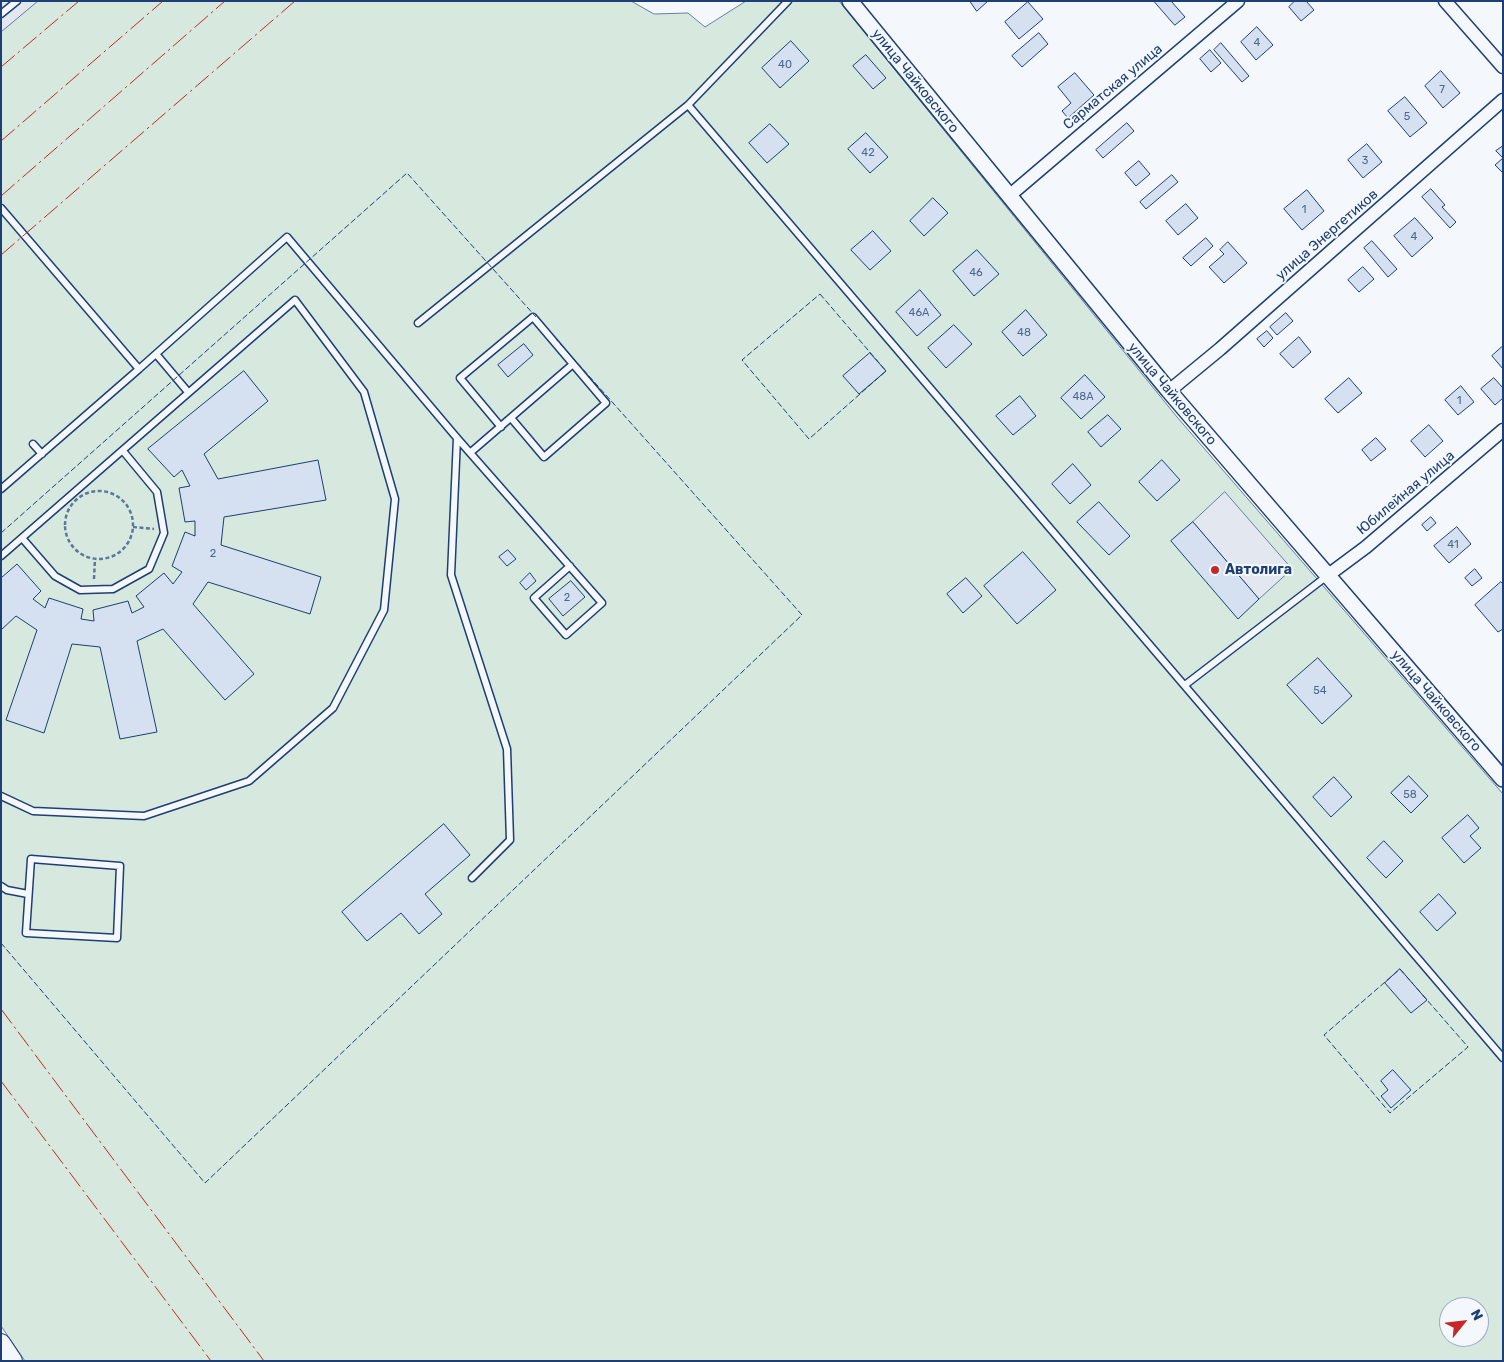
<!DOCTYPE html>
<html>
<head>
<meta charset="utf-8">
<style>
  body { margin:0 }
  #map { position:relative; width:1504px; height:1362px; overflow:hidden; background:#f4f7fb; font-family:Rubik,sans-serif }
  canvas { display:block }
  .frame { position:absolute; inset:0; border:2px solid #1d3f73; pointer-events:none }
  .north { position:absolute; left:1439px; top:1297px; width:50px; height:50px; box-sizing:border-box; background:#f4f7fb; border:1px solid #9eadc5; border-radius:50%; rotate:61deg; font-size:14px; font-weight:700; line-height:20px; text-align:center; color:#1d3f73 }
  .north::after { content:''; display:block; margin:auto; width:18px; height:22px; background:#c62828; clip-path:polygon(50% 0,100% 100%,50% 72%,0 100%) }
</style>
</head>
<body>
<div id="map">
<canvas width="1504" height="1362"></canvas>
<div class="frame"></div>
<div class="north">N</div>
</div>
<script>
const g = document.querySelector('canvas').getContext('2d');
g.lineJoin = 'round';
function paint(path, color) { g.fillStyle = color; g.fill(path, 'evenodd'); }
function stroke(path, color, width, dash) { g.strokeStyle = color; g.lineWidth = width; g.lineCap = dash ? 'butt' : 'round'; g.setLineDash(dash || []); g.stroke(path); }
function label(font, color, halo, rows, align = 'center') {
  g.font = font + ' Rubik,sans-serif'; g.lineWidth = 4; g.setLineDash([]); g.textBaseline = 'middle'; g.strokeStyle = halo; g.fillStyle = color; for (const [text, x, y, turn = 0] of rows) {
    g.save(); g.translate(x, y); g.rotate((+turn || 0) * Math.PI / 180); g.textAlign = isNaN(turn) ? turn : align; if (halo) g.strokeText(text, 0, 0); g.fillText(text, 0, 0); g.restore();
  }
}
const green = new Path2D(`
  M 38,1 L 631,1 L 654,14 L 688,13 L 705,27 L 746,1 L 839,1 L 1177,417 L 1503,794 L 1503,1361 L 25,1361 L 1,1326 L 1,32 ZM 1449,1307 L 1479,1307 L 1479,1337 L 1449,1337 Z`);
const parking = new Path2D(`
  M 1,1 L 38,1 L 1,32 Z
  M 1225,492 L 1292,569 L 1259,599 L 1193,522 Z`);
const building = new Path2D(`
  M 970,1 L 988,1 L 977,11 Z
  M 1154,1 L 1171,1 L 1185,17 L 1175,25 Z
  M 1295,1 L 1306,1 L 1314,10 L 1301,21 L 1289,7 Z
  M 1028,2 L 1043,19 L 1019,39 L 1005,22 Z
  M 1257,27 L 1273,45 L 1256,60 L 1241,42 Z
  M 1039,33 L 1048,44 L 1022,67 L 1012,56 Z
  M 791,41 L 809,61 L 780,88 L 762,68 Z
  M 1221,43 L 1249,76 L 1242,82 L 1214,50 Z
  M 1210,50 L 1221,63 L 1211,72 L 1200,59 Z
  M 866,55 L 886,78 L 873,89 L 853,66 Z
  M 1441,71 L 1460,93 L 1443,108 L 1425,86 Z
  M 1075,73 L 1094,95 L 1068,118 L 1062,111 L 1071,103 L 1058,87 Z
  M 1405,97 L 1427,123 L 1410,137 L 1388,111 Z
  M 1127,123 L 1134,131 L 1103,158 L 1096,150 Z
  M 770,124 L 789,144 L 767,163 L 749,143 Z
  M 866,133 L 888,157 L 870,173 L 848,149 Z
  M 1367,144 L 1382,162 L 1363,178 L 1348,160 Z
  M 1503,146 L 1503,173 L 1495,165 L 1503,158 L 1496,151 Z
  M 1139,161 L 1150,174 L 1136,186 L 1125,173 Z
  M 1172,175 L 1178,182 L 1146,209 L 1140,202 Z
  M 1431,189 L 1445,205 L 1442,207 L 1456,222 L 1450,228 L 1422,197 Z
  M 1307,190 L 1324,211 L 1302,230 L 1284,209 Z
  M 933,198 L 948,213 L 924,236 L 910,221 Z
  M 1186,204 L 1198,218 L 1178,235 L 1166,221 Z
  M 1415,218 L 1433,238 L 1412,257 L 1394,236 Z
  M 873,231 L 891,251 L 870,270 L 851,250 Z
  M 1206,238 L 1213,246 L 1191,266 L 1183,258 Z
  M 1372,241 L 1397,269 L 1388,277 L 1364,248 Z
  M 1228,242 L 1247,263 L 1224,283 L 1209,267 L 1224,254 L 1220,250 Z
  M 977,250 L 999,274 L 974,296 L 953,271 Z
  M 1363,267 L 1374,279 L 1359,292 L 1348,280 Z
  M 920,290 L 941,315 L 917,336 L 896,312 Z
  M 1026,310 L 1047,335 L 1023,356 L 1002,332 Z
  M 1286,313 L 1293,321 L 1277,335 L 1270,327 Z
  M 954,325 L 972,344 L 946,368 L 928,348 Z
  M 1267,331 L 1273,338 L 1264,347 L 1257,339 Z
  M 1299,337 L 1311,352 L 1293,368 L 1280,354 Z
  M 524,344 L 533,355 L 508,377 L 498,365 Z
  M 1503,346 L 1503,369 L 1492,356 Z
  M 870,353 L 886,371 L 859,394 L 843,376 Z
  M 244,371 L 268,401 L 204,454 L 218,479 L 318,460 L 326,500 L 224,517 L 221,545 L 321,577 L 310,614 L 208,582 L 193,604 L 254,674 L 225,700 L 163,629 L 137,641 L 157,732 L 120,739 L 100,647 L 72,644 L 44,733 L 6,720 L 37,630 L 16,616 L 1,630 L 1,578 L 17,564 L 41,591 L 33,599 L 45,608 L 49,598 L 83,609 L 81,619 L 94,621 L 93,610 L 128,601 L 132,613 L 144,607 L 136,596 L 164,573 L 173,584 L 182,572 L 172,566 L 185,532 L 195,536 L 195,521 L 185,522 L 179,488 L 190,486 L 182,470 L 174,477 L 148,449 Z
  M 1085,375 L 1105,397 L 1081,419 L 1061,398 Z
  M 1349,378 L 1362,393 L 1338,413 L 1325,399 Z
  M 1494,378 L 1503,388 L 1503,398 L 1495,405 L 1481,389 Z
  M 1461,386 L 1474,402 L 1458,415 L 1445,400 Z
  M 1020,396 L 1036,416 L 1013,435 L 996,416 Z
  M 1108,415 L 1121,429 L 1101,447 L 1088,432 Z
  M 1429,425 L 1443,441 L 1425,457 L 1411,441 Z
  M 1376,438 L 1386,449 L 1371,461 L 1362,450 Z
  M 1162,460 L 1180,480 L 1157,501 L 1139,482 Z
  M 1073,464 L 1091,485 L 1070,504 L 1052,484 Z
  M 1099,502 L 1130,536 L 1109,555 L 1077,522 Z
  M 1431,517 L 1436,523 L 1427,531 L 1422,525 Z
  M 1193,522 L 1259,599 L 1238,619 L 1171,541 Z
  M 1457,527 L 1471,544 L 1449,563 L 1434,546 Z
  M 508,550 L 516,559 L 507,566 L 499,557 Z
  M 1023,552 L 1056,590 L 1017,624 L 984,586 Z
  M 1475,569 L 1482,578 L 1472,586 L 1465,578 Z
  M 530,573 L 536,581 L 526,590 L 520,583 Z
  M 966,578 L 982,596 L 963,613 L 947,594 Z
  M 571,581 L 585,597 L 563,616 L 549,599 Z
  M 1501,582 L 1503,584 L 1503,629 L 1498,632 L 1475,605 Z
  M 1318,658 L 1352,696 L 1322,724 L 1287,685 Z
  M 1409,776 L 1428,796 L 1411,813 L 1391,793 Z
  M 1334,777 L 1352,797 L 1331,817 L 1313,797 Z
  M 1468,815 L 1479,828 L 1470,836 L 1481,848 L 1464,863 L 1442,838 Z
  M 444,824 L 470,855 L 425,894 L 442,914 L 419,934 L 401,913 L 367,941 L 342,912 Z
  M 1384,841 L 1403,861 L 1386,878 L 1367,858 Z
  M 1439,894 L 1456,913 L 1437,931 L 1420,912 Z
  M 1400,969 L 1427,1000 L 1411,1013 L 1385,983 Z
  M 1393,1070 L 1411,1090 L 1391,1108 L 1381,1096 L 1388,1090 L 1381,1081 Z`);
const path = new Path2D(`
  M65 525a34 34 0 1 1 68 0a34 34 0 1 1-68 0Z
  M 133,527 L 154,529
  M 94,579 L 95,558`);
const service = new Path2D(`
  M 1,14 L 17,1
  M 688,105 L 1503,1058
  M 1,208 L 139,369 L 287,237 L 457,438 L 602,603 L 566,635 L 534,598 L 570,566
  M 418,323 L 688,105 L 788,1
  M 156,354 L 188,392
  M 501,427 L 460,378 L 533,317 L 606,403 L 544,457 L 511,418
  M 457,438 L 451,575 L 507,749 L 510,840 L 472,878
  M 33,444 L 42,454
  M 471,452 L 573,364
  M 1,489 L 139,369
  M 22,538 L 55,576 L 80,590 L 113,589 L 149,569 L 164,533 L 157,492 L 123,451
  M 1,556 L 295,300 L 364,392 L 395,499 L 384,610 L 333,708 L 249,781 L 144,816 L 33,811 L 1,796
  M 1185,685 L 1327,576
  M 31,859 L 120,866 L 117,938 L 26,933 Z
  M 1,886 L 7,890 L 28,894`);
const minor = new Path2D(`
  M 1445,1 L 1503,67
  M 1009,196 L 1238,1
  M 1169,391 L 1220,349 L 1503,100
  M 1327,576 L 1366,547 L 1503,430`);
const tertiary = new Path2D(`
  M 850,1 L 1169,391 L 1503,779`);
const secondary = new Path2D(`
  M 1,1343 L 13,1361`);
const fence = new Path2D(`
  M 820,294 L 886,371 L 809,439 L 742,360 Z
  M 1,533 L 407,173 L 536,317
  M 1,943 L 205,1183 L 802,615 L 556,339
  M 1400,969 L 1468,1047 L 1390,1113 L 1324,1035 Z`);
const power = new Path2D(`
  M 1,67 L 79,1
  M 1,141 L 163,1
  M 1,196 L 225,1
  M 1,255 L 295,1
  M 1,1009 L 264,1361
  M 1,1081 L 211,1361`);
const markers = [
  [1215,570,5,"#c62828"]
];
const numberNames = [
  ["4",1257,43],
  ["40",785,65],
  ["7",1442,90],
  ["5",1407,117],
  ["42",868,153],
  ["3",1365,161],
  ["1",1304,210],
  ["4",1414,237],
  ["46",976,273],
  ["46А",919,313],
  ["48",1024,333],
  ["48А",1083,397],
  ["1",1459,401],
  ["41",1453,545],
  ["2",213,554],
  ["2",567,598],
  ["54",1320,691],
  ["58",1410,795]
];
const streetNames = [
  ["улица Чайковского",915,81,51],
  ["Сарматская улица",1113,87,-40],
  ["улица Энергетиков",1327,235,-41],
  ["улица Чайковского",1172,394,50],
  ["Юбилейная улица",1406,493,-40],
  ["улица Чайковского",1436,701,49]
];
const poiNames = [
  ["Автолига",1225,570]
];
paint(green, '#d7e8df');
stroke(green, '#687fa3', 1);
paint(parking, '#e3e8f0');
stroke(parking, '#687fa3', 1);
paint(building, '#d5e0f0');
stroke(building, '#1d3f73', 1);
stroke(service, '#1d3f73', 9);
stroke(minor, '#1d3f73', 15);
stroke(tertiary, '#1d3f73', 18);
stroke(secondary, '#1d3f73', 20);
stroke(path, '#5e769c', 2.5, [4, 2.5]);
stroke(service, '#f4f7fb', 6);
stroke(minor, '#f4f7fb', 12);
stroke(tertiary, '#f4f7fb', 15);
stroke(secondary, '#f4f7fb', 18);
stroke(fence, '#1d3f73', 1, [6, 2.5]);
stroke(power, '#c62828', 1, [18, 4, 2.5, 4]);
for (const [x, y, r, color] of markers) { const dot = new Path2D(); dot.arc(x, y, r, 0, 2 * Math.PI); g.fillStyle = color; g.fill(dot); stroke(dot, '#f4f7fb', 2); }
label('11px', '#4b6792', null, numberNames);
label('14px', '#1d3f73', '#f4f7fb', streetNames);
label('bold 14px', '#1d3f73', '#f4f7fb', poiNames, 'left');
</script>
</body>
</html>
